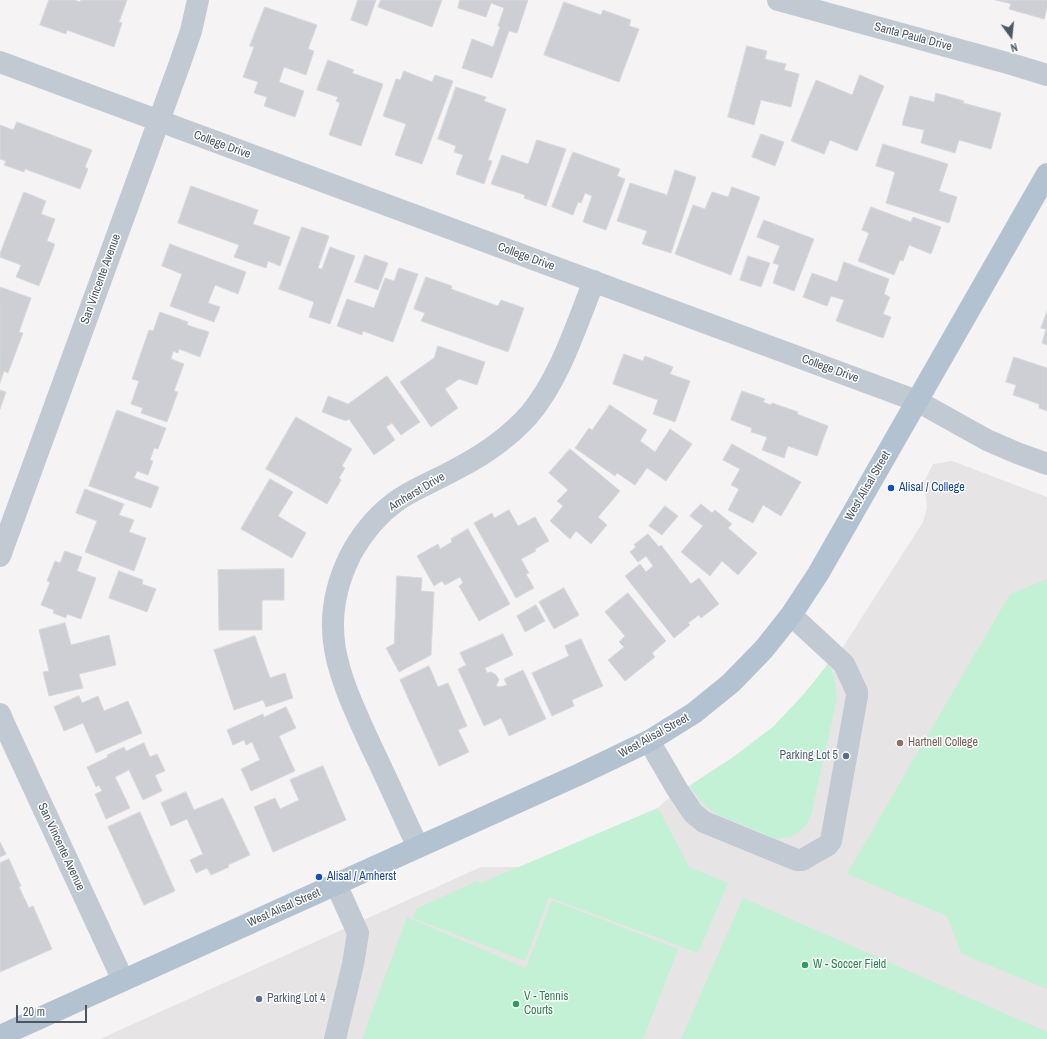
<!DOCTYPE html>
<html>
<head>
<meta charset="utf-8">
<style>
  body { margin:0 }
  #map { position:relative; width:1047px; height:1039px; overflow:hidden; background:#f5f3f3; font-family:"Archivo Narrow",sans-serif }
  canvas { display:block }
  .north { position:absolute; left:991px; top:16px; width:40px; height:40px; -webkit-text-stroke:3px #fff; paint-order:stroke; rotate:165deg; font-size:11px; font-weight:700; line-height:16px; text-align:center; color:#4a5661 }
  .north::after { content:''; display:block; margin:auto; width:14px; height:18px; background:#4a5661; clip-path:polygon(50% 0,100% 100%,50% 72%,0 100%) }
  .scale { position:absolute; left:16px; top:1005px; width:71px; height:18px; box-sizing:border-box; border:2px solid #4a5661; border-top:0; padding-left:5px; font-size:12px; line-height:14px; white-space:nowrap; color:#4a5661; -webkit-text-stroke:3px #fff; paint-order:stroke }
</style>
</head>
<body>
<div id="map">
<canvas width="1047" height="1039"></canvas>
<div class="north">N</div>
<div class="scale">20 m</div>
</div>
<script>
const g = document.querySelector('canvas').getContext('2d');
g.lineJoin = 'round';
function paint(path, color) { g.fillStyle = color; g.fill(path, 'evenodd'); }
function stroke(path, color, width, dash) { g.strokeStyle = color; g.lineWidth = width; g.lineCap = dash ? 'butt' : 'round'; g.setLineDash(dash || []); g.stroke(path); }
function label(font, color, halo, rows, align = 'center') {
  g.font = font + ' "Archivo Narrow",sans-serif'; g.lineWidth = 3; g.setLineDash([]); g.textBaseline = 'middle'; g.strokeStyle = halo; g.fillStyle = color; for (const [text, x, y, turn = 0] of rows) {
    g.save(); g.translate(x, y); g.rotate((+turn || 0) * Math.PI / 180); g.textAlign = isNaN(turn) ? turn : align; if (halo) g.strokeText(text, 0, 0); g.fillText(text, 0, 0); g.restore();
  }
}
const education = new Path2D(`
  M 952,461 L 1047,497 L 1047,1039 L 100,1039 L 481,867 L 520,867 L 658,808 L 665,801 L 732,758 L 773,727 L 804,694 L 828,664 L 841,650 L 923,522 L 927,507 L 924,482 L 933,464 Z`);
const green = new Path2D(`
  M 1047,579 L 1047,989 L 962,954 L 947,916 L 847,874 L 1010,594 Z
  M 828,664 L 834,676 L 837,698 L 811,815 L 806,825 L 799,832 L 791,837 L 777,839 L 716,814 L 707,807 L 699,799 L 690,786 L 732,758 L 773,727 L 804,694 Z
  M 658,808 L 689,867 L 728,883 L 698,953 L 549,897 L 525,961 L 413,918 L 416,909 L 477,881 L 481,883 Z
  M 743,898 L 1047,1032 L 1047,1039 L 681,1039 Z
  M 552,900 L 678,949 L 643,1039 L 362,1039 L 407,917 L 526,968 Z`);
const building = new Path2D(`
  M 49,0 L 74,0 L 80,2 L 81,0 L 127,0 L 119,22 L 122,23 L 114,47 L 67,30 L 66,34 L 40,25 Z
  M 358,0 L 376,0 L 367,26 L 351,20 Z
  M 381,0 L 442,0 L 432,27 L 378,7 Z
  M 460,0 L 528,0 L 517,33 L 509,31 L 492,78 L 462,68 L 472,39 L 493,47 L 500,27 L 498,26 L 504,8 L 491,3 L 486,17 L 458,8 Z
  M 996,0 L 1047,0 L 1047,8 L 1044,19 L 1009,9 L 1011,4 Z
  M 564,2 L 601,15 L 603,10 L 631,20 L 629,26 L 639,29 L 619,82 L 544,55 Z
  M 265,7 L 317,25 L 308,49 L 314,51 L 306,75 L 284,67 L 279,82 L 304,91 L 295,117 L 264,106 L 267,97 L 254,93 L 258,82 L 243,77 L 254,47 L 250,46 Z
  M 747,46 L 767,51 L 765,59 L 786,64 L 784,70 L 799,74 L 791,107 L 761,100 L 754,125 L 728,117 Z
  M 328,60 L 354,70 L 352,73 L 383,84 L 361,146 L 329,135 L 340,103 L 336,101 L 338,97 L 317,90 Z
  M 404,71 L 432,82 L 435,75 L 453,81 L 422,164 L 395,155 L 406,124 L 383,116 L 396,79 L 400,80 Z
  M 860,75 L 884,86 L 857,151 L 830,140 L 824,154 L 791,141 L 816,80 L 852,95 Z
  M 456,87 L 486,97 L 484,101 L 506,109 L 488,160 L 492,161 L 484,184 L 456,174 L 463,155 L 454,152 L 456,146 L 438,139 Z
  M 936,93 L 964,101 L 963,103 L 1001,113 L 991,149 L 959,140 L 955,153 L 921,143 L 924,130 L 902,125 L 910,96 L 934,102 Z
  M 17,122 L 92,150 L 85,167 L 88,169 L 80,189 L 25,169 L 24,172 L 4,165 L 6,161 L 0,159 L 0,125 L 13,130 Z
  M 761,134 L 784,142 L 775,166 L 752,157 Z
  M 537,140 L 566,149 L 546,206 L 524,198 L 525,195 L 491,184 L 502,155 L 528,164 Z
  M 883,144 L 948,164 L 939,191 L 957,197 L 949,223 L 886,203 L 895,172 L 876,166 Z
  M 573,152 L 620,169 L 617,176 L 625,179 L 606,230 L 583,222 L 592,196 L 585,193 L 581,203 L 578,202 L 573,215 L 552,207 Z
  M 675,170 L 696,177 L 671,253 L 642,244 L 647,231 L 617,221 L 630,183 L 667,195 Z
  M 191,186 L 258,210 L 253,224 L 290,237 L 280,266 L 268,261 L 266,268 L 234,257 L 239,245 L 178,223 Z
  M 732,187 L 760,197 L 731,275 L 675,254 L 693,205 L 705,209 L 712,192 L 728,197 Z
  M 24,192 L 46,201 L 41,214 L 55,219 L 47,241 L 55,244 L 39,286 L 16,277 L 21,265 L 0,257 L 0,254 Z
  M 871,207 L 911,222 L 913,217 L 941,227 L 931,254 L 909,245 L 903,261 L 900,260 L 894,275 L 858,261 L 869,233 L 862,230 Z
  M 764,220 L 814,239 L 794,291 L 773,283 L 779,265 L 773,263 L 780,246 L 757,237 Z
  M 302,227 L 329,236 L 318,268 L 322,269 L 330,247 L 355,256 L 330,324 L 309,317 L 314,302 L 279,289 Z
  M 170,244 L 246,272 L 238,294 L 215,285 L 208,303 L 220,307 L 214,322 L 170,306 L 182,274 L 162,266 Z
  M 365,255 L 388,263 L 378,290 L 355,282 Z
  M 748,256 L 770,263 L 761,287 L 740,280 Z
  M 844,262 L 889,279 L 884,294 L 890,297 L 883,314 L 891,317 L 883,338 L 836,321 L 844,300 L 831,296 L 827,306 L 803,297 L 812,273 L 837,282 Z
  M 399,268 L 418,274 L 393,342 L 363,331 L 362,335 L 337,326 L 347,299 L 374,308 L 385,278 L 394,281 Z
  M 426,277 L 452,286 L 451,289 L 498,306 L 501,300 L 524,308 L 508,352 L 421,321 L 425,313 L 414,309 Z
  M 0,287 L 31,298 L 19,332 L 23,333 L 8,373 L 4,371 L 0,383 Z
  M 160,312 L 188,322 L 187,325 L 209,332 L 200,357 L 179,349 L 178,353 L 173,351 L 171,359 L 184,364 L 174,391 L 178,392 L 167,422 L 141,413 L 143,408 L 131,404 L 139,381 L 132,379 L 149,330 L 153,331 Z
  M 1047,312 L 1047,345 L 1042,343 L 1046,329 L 1041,328 Z
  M 438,346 L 485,362 L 477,385 L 459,379 L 445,389 L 458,408 L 431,427 L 400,382 L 434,358 Z
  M 624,354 L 643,361 L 645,356 L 673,367 L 670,374 L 690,381 L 675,422 L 653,414 L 658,400 L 613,384 Z
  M 1014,357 L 1047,368 L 1047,411 L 1039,408 L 1039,404 L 1013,395 L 1016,385 L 1006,382 Z
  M 387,376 L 420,422 L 401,435 L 392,423 L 386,427 L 395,440 L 374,455 L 349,419 L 346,421 L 322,412 L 328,396 L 348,404 Z
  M 0,390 L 6,392 L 0,409 Z
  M 742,391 L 765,399 L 763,402 L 771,405 L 772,403 L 798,412 L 797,414 L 828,426 L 817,456 L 788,446 L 784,458 L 762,450 L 767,437 L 751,432 L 752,428 L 731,420 Z
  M 610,405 L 647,430 L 640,441 L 655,452 L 670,429 L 692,444 L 666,481 L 647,468 L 635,485 L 617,473 L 615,476 L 575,448 L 589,428 L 592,430 Z
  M 117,410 L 166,428 L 158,449 L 154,448 L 150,460 L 153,461 L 148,475 L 137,471 L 134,478 L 159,487 L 151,508 L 89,486 Z
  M 296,417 L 352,449 L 342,466 L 345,468 L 339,478 L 341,480 L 327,504 L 266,469 Z
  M 732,444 L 801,482 L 781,516 L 763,505 L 753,523 L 728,510 L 739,489 L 731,485 L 740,469 L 723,460 Z
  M 570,449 L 620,491 L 598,517 L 607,525 L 591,544 L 576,531 L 570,539 L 550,521 L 563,506 L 557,501 L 568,490 L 549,473 Z
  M 270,479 L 293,492 L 278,516 L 306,533 L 292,558 L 241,529 Z
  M 85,489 L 124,504 L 119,515 L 134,520 L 129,532 L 146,538 L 134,571 L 85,552 L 97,521 L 76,513 Z
  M 701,504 L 712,513 L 715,510 L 732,524 L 728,528 L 757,553 L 738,575 L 722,561 L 710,576 L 681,552 L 703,526 L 690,516 Z
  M 665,506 L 678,516 L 662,535 L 649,526 Z
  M 509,510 L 518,526 L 535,517 L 549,541 L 535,549 L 536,551 L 521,559 L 529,573 L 526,574 L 534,588 L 516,598 L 474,523 L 492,513 L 494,518 Z
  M 468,529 L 510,604 L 479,621 L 459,586 L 463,583 L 460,577 L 445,585 L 442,581 L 434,586 L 417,556 L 438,544 L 440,549 L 452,542 L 451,539 Z
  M 648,534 L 659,547 L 661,545 L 691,584 L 699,578 L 719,604 L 701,618 L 699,615 L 688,623 L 690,625 L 674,638 L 625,576 L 640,564 L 646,572 L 653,566 L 646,556 L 638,562 L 630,552 L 636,547 L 634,545 Z
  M 65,551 L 82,557 L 77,571 L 96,578 L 81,619 L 67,614 L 66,618 L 53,613 L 54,610 L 41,605 L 50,582 L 47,581 L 55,561 L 60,563 Z
  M 284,569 L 284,600 L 262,600 L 262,630 L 219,630 L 218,570 Z
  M 119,571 L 143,580 L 142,584 L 156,589 L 147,612 L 109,598 Z
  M 397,576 L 422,578 L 421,591 L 434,592 L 431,655 L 399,672 L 386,648 L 394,644 Z
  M 564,588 L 579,615 L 554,629 L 539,602 Z
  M 628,593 L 666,641 L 652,653 L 655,657 L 625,681 L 608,660 L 624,647 L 619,642 L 625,636 L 605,612 Z
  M 536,605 L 545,621 L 525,632 L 517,616 Z
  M 65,623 L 71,645 L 109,635 L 116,665 L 79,674 L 83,688 L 49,696 L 43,672 L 49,671 L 39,630 Z
  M 503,634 L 513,655 L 485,668 L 487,673 L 491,672 L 496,675 L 499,680 L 496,686 L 500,687 L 507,685 L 504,679 L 523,670 L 546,719 L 509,736 L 501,718 L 484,726 L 458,669 L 466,665 L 460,653 Z
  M 255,636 L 270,678 L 285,673 L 293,698 L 266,707 L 263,700 L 234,710 L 214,650 Z
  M 581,639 L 603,686 L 572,700 L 574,706 L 552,716 L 532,673 L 569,656 L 565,646 Z
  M 429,666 L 438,687 L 448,683 L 467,726 L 458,730 L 469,752 L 439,766 L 400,680 Z
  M 79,696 L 82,703 L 98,696 L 104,711 L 128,701 L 142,733 L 96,753 L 83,723 L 64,731 L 54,707 Z
  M 286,707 L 296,728 L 279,736 L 295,771 L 251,791 L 241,769 L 260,760 L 252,742 L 246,745 L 244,740 L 233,745 L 227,730 L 263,714 L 264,717 Z
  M 144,743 L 150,757 L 157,754 L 165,771 L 155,775 L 162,791 L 143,800 L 129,770 L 115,777 L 130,808 L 106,819 L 95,794 L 102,791 L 99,785 L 96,787 L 87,767 L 108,757 L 107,755 L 124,747 L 126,751 Z
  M 323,766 L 346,820 L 273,852 L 254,807 L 275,798 L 280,809 L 299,800 L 290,780 Z
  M 186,792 L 194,810 L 223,798 L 250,855 L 228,865 L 229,867 L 211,875 L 207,868 L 196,873 L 190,860 L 203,854 L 187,819 L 171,826 L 161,803 Z
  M 140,812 L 175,891 L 144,905 L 108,827 Z
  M 0,842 L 6,854 L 0,857 Z
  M 9,859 L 21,886 L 19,887 L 29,908 L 33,906 L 52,949 L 0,972 L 0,863 Z`);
const minor = new Path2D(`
  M 778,0 L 1011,64 L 1047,75
  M 0,62 L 917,401 L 987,440 L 1017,453 L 1047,464
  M 0,556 L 180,63 L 191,31 L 198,0
  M 0,714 L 6,728 L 123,980
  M 649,741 L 677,789 L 693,813 L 704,822 L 797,860 L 802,860 L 828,845 L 831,841 L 857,696 L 857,692 L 844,664 L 791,615
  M 418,847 C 402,813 387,779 371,746 C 340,678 314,627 351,554 C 363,532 380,512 401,498 C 420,486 441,478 460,467 C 485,454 510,436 529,415 C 560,378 576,326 594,281
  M 335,1039 L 353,964 L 358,933 L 336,884`);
const major = new Path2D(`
  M 0,1036 L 580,774 L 649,741 L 694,713 L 731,683 L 764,649 L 791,615 L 818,574 L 1047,174`);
const markers = [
  [891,488,4,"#1a4fb4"],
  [900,743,4,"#8d6e63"],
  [846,756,4,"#5c6f8a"],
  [319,877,4,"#1a4fb4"],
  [805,965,4,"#2e9e5b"],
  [259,999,4,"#5c6f8a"],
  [516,1004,4,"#2e9e5b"]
];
const streetNames = [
  ["Santa Paula Drive",913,37,15],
  ["College Drive",222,145,20],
  ["College Drive",526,257,20],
  ["San Vincente Avenue",101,279,-70],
  ["College Drive",830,369,20],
  ["West Alisal Street",868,486,-60],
  ["Amherst Drive",417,492,-31],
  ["West Alisal Street",654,736,-29],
  ["San Vincente Avenue",61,847,65],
  ["West Alisal Street",284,908,-24]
];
const transitNames = [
  ["Alisal / College",899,488],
  ["Alisal / Amherst",327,877]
];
const educationNames = [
  ["Hartnell College",908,743]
];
const serviceNames = [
  ["Parking Lot 5",838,756],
  ["Parking Lot 4",267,999,"left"]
];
const leisureNames = [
  ["W - Soccer Field",813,965],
  ["V - Tennis",524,997],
  ["Courts",524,1011]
];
paint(education, '#e6e4e5');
paint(green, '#c3f1d5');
paint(building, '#cdcfd5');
stroke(building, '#d7d9de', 1);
stroke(minor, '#c1cad2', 22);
stroke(major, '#b3c2d1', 22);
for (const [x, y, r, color] of markers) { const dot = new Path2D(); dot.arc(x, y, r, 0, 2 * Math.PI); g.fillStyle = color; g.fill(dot); stroke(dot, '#fff', 1.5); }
label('12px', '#4a5661', '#fff', streetNames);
label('12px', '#164399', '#fff', transitNames, 'left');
label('12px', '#785e54', '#fff', educationNames, 'left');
label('12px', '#4e5e75', '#fff', serviceNames, 'right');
label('12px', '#27864d', '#fff', leisureNames, 'left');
</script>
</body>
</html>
